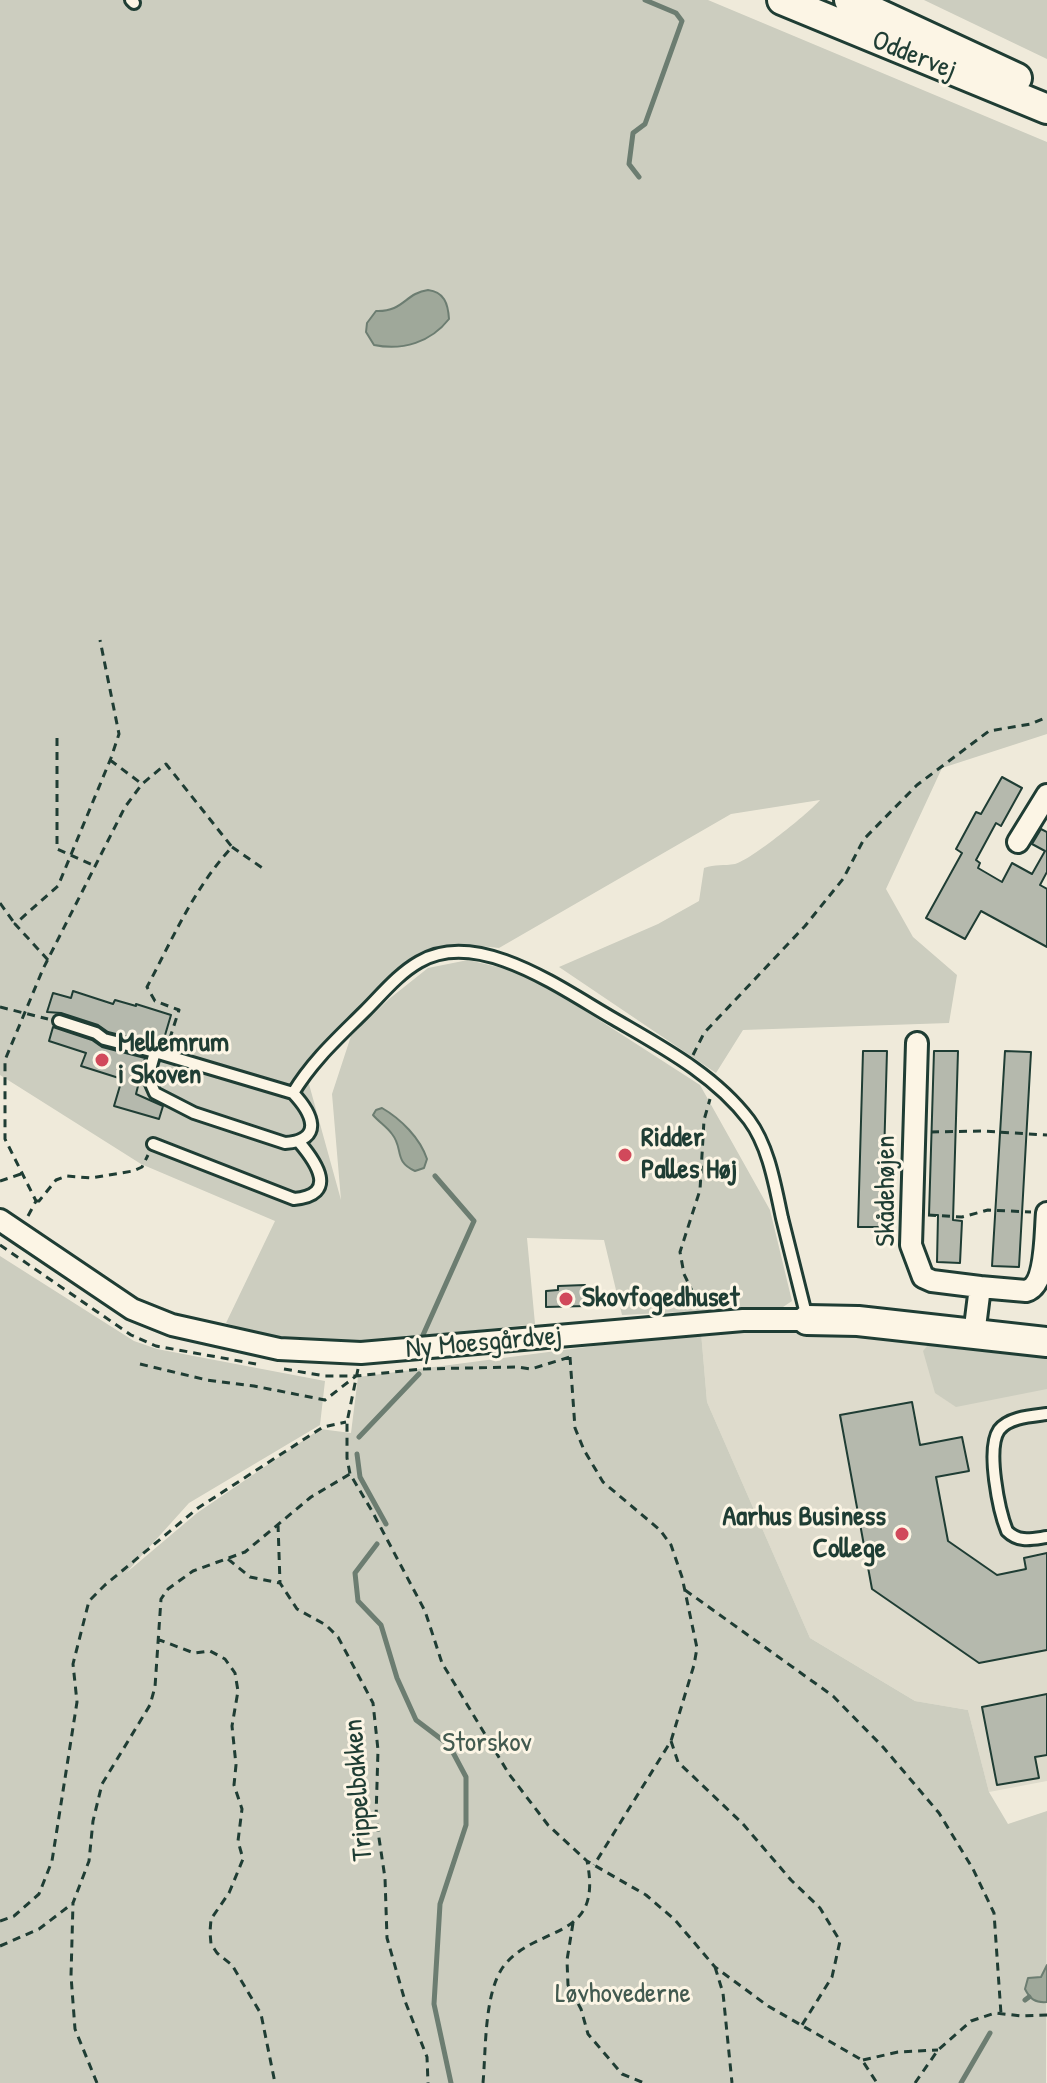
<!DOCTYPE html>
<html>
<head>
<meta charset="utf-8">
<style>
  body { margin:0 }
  canvas { display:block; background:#efeada }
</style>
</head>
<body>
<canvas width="1047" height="2083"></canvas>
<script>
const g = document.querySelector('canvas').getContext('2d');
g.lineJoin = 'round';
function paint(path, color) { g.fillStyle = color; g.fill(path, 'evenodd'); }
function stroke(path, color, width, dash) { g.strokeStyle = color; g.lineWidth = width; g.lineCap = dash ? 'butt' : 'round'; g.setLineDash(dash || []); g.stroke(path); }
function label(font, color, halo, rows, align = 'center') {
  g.font = font + ' "Patrick Hand",sans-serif'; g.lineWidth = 6; g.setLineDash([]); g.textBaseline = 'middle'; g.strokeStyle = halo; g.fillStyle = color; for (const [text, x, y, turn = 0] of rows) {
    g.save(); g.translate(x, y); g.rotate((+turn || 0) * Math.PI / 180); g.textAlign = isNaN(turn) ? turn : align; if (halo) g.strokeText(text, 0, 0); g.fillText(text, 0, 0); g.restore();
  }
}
const built = new Path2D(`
  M 782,1328 L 1047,1352 L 1047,1781 L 989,1792 L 968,1710 L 915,1701 L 810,1638 L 707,1402 L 701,1332 Z`);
const green = new Path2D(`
  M 0,0 L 708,0 L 1047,142 L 1047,734 L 942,768 L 886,889 L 913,937 L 957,975 L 949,1023 L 743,1030 L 716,1073 L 559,967 L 658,924 L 699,901 L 704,868 C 715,864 724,866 735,864 C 751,860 810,812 820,800 L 731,814 L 499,948 C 457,943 433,943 397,970 L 304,1066 L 341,1200 L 332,1094 L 351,1036 L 389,999 L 428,968 L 468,960 L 515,971 L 548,987 L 700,1085 L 770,1210 L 792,1301 L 783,1307 L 622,1315 L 604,1240 L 527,1238 L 535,1324 L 375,1341 L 268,1338 L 226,1323 L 275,1221 L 141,1164 L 0,1075 Z
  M 924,0 L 1047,0 L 1047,59 Z
  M 0,1256 L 134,1341 L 157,1349 L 325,1381 L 320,1425 L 189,1503 L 126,1573 L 197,1513 L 320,1429 L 351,1433 L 358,1377 L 701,1332 L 707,1402 L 810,1638 L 915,1701 L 968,1710 L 989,1792 L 1008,1824 L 1047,1811 L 1046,2083 L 0,2083 Z
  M 933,1339 L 1047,1348 L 1047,1389 L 956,1407 L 935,1393 L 923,1351 Z`);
const water = new Path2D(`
  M 428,290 C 444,292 448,303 449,319 C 431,342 403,351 374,345 L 366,332 L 367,323 L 376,311 C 404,312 405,293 428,290 Z
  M 382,1108 C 401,1119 420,1138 427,1159 L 424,1168 L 415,1171 C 393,1161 404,1149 392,1134 C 387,1127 379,1122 373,1115 L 376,1110 Z
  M 1047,1965 L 1047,2002 C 1035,2003 1030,1999 1025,1989 L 1028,1978 L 1041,1977 Z`);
const stream = new Path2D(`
  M 639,177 L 629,164 L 633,133 L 645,124 L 682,21 L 676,13 L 645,0
  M 423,1335 L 474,1221 L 435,1176
  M 359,1437 L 419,1374
  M 357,1454 L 360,1477 L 386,1524
  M 377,1544 L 355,1573 L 358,1601 L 381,1625 L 397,1678 L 416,1720 L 449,1745 L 466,1777 L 466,1825 L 440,1904 L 434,2004 L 451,2083
  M 1025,2000 L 1029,1997
  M 961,2083 L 990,2033`);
const building = new Path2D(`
  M 1002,777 L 1022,788 L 1001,826 L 996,823 L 976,860 L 980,863 L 978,868 L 1002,882 L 1012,863 L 1032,874 L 1045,851 L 1032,844 L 1041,829 L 1047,832 L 1047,872 L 1040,885 L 1047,889 L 1047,947 L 981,911 L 965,939 L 926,918 L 962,853 L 956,849 L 976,812 L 981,814 Z
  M 73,991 L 113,1004 L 115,1000 L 136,1006 L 136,1004 L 171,1015 L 163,1042 L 153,1039 L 152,1043 L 108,1032 L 98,1025 L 61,1013 L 47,1012 L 53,993 L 71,998 Z
  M 53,1027 L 92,1040 L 102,1047 L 145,1058 L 136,1094 L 163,1106 L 159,1119 L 114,1106 L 122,1079 L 81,1066 L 86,1053 L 49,1041 Z
  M 863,1051 L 887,1051 L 882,1227 L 858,1227 Z
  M 934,1051 L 958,1051 L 953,1220 L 962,1221 L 960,1263 L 937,1262 L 938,1215 L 929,1215 Z
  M 1005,1051 L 1031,1052 L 1019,1267 L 992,1266 Z
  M 585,1285 L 586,1306 L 546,1307 L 546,1291 L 558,1290 L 558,1286 Z
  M 912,1402 L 920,1445 L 962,1437 L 969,1471 L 936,1477 L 948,1541 L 997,1575 L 1026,1569 L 1024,1558 L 1047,1553 L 1047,1650 L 979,1663 L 872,1589 L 840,1415 Z
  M 1047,1694 L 1047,1755 L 1035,1757 L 1039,1778 L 997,1785 L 982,1707 Z`);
const path = new Path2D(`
  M 57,738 L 57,849 L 93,865
  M 110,760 L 142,784
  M 232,847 L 264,869
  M 0,903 L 15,924
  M 48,960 L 15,924 L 58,886 L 111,758 L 119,734 L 100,640
  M 0,1007 L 48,1019
  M 693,1055 L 704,1033 L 805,926 L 843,879 L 864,839 L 917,785 L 989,731 L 1031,724 L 1047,717
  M 931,1132 L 981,1131 L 1047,1135
  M 0,1181 L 21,1174
  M 36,1201 L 39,1201 L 56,1180 L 67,1176 L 91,1178 L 133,1171 L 142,1167 L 148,1155
  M 928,1215 L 962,1217 L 988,1210 L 1031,1212
  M 28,1216 L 36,1201 L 5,1139 L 5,1060 L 43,969 L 125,807 L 142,784 L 166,764 L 232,847 C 194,888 173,938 147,987 L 155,1001 L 179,1010 L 168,1044
  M 0,1245 L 131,1335 L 156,1346 L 256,1364
  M 693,1308 L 693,1293 L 684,1274 L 680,1252 L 700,1190 L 704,1120 L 710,1099
  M 570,1357 L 575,1428 L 584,1450 L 603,1482 L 660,1530 L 671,1545 L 682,1577 L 697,1648 L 694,1665 L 671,1741 L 594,1865
  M 140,1364 L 207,1380 L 254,1386 L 325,1400 L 356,1376
  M 284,1369 L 325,1376 L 356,1376 L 421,1369 L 517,1367 L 531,1369 L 570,1357 L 570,1354
  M 358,1369 L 347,1422 L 347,1458 L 350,1474 L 372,1511 L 425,1611 L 442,1663 L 509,1774 L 548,1825 L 587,1861 L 646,1895 L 675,1920 L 715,1967 L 768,2006 L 862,2060 L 877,2083
  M 278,1524 L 280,1583
  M 228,1559 L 250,1577 L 280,1583 L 297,1609 L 326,1625 L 338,1637 L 373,1703 L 378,1750 L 376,1818 L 385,1878 L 387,1938 L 405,2001 L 427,2057 L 428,2083
  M 685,1590 L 833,1696 L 883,1747 L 939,1813 L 973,1869 L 994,1913 L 1001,2014
  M 157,1639 L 194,1653 L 210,1651 L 225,1659 L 235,1673 L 238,1691 L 232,1726 L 236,1765 L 234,1785 L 242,1809 L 238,1841 L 243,1859 L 229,1893 L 211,1919 L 210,1932 L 211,1944 L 217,1953 L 232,1965 L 261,2014 L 275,2083
  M 671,1741 L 678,1762 L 743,1824 L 791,1880 L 820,1908 L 840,1941 L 832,1977 L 802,2025
  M 0,1921 L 14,1916 L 39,1894 L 52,1861 L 77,1702 L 73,1664 L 89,1601 L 105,1585 L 198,1508 L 323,1427 L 346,1422
  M 573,1923 L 567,1960 L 568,1985 L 581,2009 L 588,2034 L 622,2074 L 644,2083
  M 0,1946 L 39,1929 L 73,1903
  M 715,1967 L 723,1993 L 732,2083
  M 863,2060 L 898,2052 L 938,2050
  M 97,2083 L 75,2029 L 71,1976 L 73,1903 L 89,1861 L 93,1821 L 102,1784 L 150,1705 L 155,1687 L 161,1599 L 168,1589 L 193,1571 L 245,1552 L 311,1497 L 350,1474
  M 483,2083 C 486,2050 484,1994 503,1967 C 536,1923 604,1943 587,1861
  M 915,2083 L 938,2050 L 971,2021 L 995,2013 L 1022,2016 L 1047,2015`);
const lane = new Path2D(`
  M 131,0 L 134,3
  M 59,1021 L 96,1033 L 104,1039 L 155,1052
  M 293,1093 C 312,1113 325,1140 285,1143 L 194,1113 L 155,1093 L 148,1077 L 155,1052 L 293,1093 C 313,1060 338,1038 365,1011 C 382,994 398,974 419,962 C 478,927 563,990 614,1019 C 662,1047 715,1075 749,1120 C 769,1147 775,1186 782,1218 C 790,1251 799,1285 807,1318
  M 153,1144 L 294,1199 C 339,1195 316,1162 299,1142
  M 1047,1414 C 1032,1416 1009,1417 999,1430 C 986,1449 999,1511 1007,1531 C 1019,1543 1032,1539 1047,1537`);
const street = new Path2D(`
  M 1018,842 L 1047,795
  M 917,1043 L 911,1245 L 923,1277 L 932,1281 L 980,1287
  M 0,1220 L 132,1309 L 172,1325 L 279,1349 L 361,1353 L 743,1320 L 807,1320
  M 974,1335 L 980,1287 L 1026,1291 C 1047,1286 1045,1233 1047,1213`);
const secondary = new Path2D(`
  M 782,0 L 1047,109
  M 849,0 L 1017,78
  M 807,1320 L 858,1321 L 1047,1342`);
const markers = [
  [102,1060,8,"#d1495b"],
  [625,1155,8,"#d1495b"],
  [566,1299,8,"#d1495b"],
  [902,1534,8,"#d1495b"]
];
const streetNames = [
  ["Oddervej",914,56,22],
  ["Skådehøjen",887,1191,-90],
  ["Ny Moesgårdvej",484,1343,-5],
  ["Trippelbakken",359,1790,-94]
];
const poiNames = [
  ["Mellemrum",118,1044],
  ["i Skoven",118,1076],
  ["Ridder",641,1139],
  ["Palles Høj",641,1171],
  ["Skovfogedhuset",582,1299],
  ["Aarhus Business",886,1518,"right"],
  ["College",886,1550,"right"]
];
const parkNames = [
  ["Storskov",487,1744],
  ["Løvhovederne",623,1995]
];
paint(built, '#dedbcc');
paint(green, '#cccdbf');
paint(water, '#9fa89a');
stroke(water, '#6c7d71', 2);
stroke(stream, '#6c7d71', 5);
paint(building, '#b5b9ad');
stroke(building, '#1f3d34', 2);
stroke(lane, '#1f3d34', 16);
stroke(street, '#1f3d34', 26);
stroke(secondary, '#1f3d34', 34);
stroke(path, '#1f3d34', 3, [8, 6]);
stroke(lane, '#fcf5e5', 10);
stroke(street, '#fcf5e5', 20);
stroke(secondary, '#fcf5e5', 28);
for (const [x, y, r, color] of markers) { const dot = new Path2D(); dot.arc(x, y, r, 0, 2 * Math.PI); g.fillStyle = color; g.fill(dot); stroke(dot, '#fcf5e5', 3); }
label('28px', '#1f3d34', '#fcf5e5', streetNames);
label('bold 28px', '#1f3d34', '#fcf5e5', poiNames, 'left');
label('28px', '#425a50', '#fcf5e5', parkNames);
</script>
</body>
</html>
